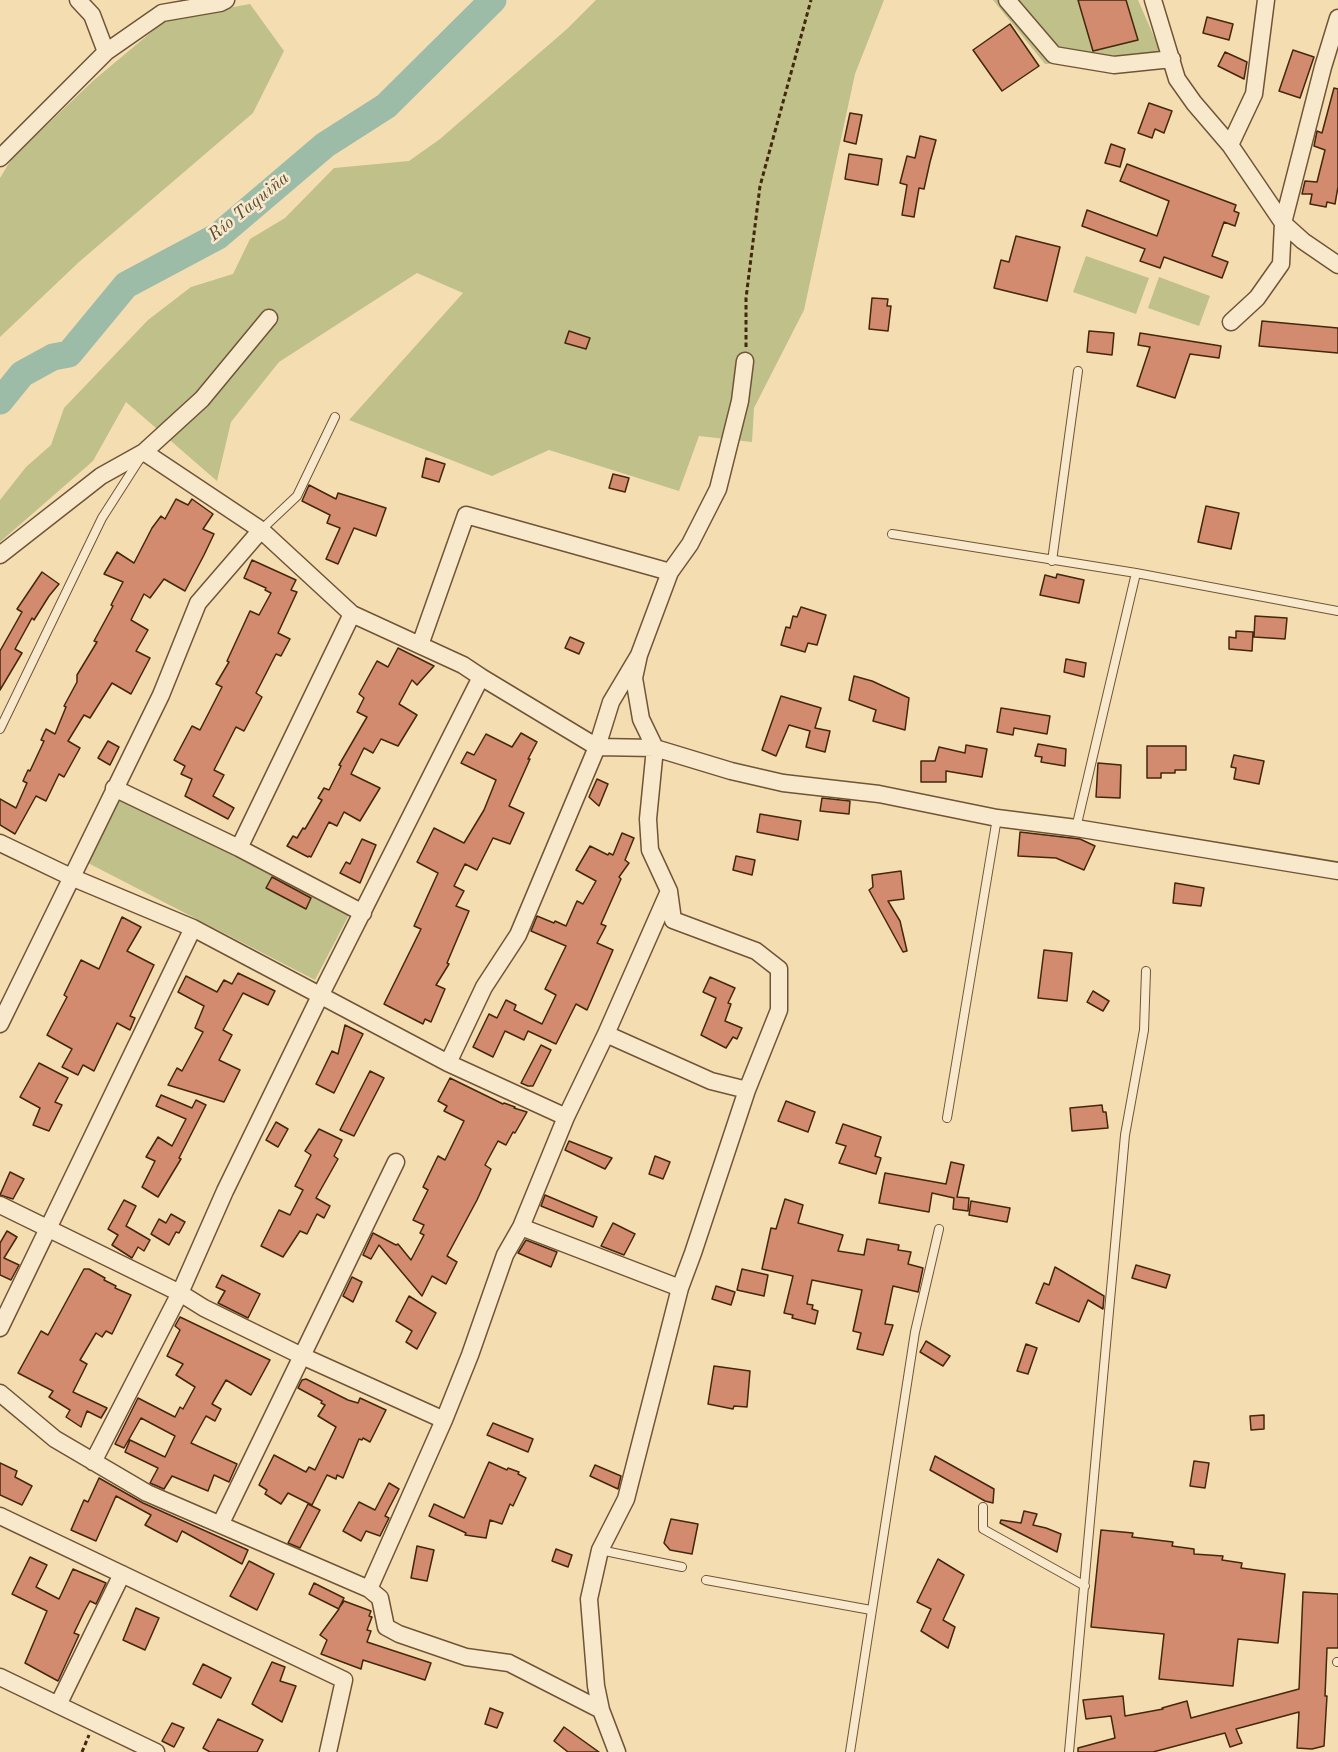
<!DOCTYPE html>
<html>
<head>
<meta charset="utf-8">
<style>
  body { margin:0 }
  canvas { display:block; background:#f5ddb2 }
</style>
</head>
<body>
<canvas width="1338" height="1752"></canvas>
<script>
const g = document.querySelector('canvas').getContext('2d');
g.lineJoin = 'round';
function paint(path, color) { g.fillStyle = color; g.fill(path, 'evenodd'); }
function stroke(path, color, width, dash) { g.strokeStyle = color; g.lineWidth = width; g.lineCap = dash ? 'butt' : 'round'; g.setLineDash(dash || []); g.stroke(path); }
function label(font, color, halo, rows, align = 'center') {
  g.font = font + ' "Old Standard TT",serif'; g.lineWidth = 5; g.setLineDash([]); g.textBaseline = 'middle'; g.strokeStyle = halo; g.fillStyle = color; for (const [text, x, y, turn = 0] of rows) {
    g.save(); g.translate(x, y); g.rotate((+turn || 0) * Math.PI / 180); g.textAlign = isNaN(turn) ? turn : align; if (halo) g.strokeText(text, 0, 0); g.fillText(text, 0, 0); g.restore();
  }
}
const green = new Path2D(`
  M 596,0 L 884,0 L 855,74 L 804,310 L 754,408 L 752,442 L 699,436 L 679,491 L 549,450 L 492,476 L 349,420 L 463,293 L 417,273 L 279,362 L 231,422 L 217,481 L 126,402 L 93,461 L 0,542 L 0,500 L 26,467 L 51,445 L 64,408 L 148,320 L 191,287 L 233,274 L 250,239 L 285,218 L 334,168 L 409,161 L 440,139 L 567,29 Z
  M 993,0 L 1138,0 L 1162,55 L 1045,64 Z
  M 250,4 L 284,51 L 253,113 L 79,262 L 0,337 L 0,178 L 12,158 L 94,80 L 167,19 Z
  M 1086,256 L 1149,278 L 1136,314 L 1073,292 Z
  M 1159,277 L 1210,296 L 1199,326 L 1148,308 Z
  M 120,798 L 350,913 L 315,980 L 88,863 Z`);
const river = new Path2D(`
  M 0,401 L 22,374 L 53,357 L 69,354 L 126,285 L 218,236 L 325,145 L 386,106 L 493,0`);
const building = new Path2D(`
  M 1078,0 L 1126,0 L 1138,40 L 1093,51 Z
  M 1207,17 L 1233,24 L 1229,40 L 1203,33 Z
  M 1010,24 L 1039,66 L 1002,91 L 973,50 Z
  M 1293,50 L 1314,57 L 1300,98 L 1279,91 Z
  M 1225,52 L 1247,62 L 1244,79 L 1218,66 Z
  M 1334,88 L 1338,89 L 1338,187 L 1335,204 L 1327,202 L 1326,207 L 1310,204 L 1312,194 L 1302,194 L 1305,181 L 1317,182 L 1325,150 L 1314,146 L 1317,131 L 1322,133 Z
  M 1149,103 L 1172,111 L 1164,133 L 1155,129 L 1152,138 L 1138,133 Z
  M 850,113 L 862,115 L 856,144 L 844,141 Z
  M 920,136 L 936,140 L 930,162 L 924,189 L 919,188 L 914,217 L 902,215 L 907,185 L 900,183 L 907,156 L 915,158 Z
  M 1111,144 L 1125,149 L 1120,167 L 1105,163 Z
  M 849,154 L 882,159 L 878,185 L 845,179 Z
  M 1127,164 L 1236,205 L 1234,211 L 1239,213 L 1235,226 L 1224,222 L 1212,256 L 1228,262 L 1222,278 L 1164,257 L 1160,268 L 1140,261 L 1145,249 L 1082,226 L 1087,210 L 1157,236 L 1169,201 L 1120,181 Z
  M 1016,236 L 1060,247 L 1047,301 L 994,288 L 1001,260 L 1009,262 Z
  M 872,298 L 888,299 L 887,306 L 891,306 L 888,331 L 869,329 Z
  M 1262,321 L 1338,328 L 1338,353 L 1259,346 Z
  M 569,331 L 590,338 L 586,349 L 565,343 Z
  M 1089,331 L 1114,333 L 1112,355 L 1087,352 Z
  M 1140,333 L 1221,346 L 1219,358 L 1190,354 L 1175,398 L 1137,386 L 1150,347 L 1138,345 Z
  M 426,458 L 445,464 L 439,482 L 422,477 Z
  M 613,474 L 629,478 L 625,492 L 609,488 Z
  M 309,485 L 336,499 L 338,493 L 386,508 L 376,536 L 354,528 L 338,564 L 326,559 L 340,528 L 327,523 L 330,515 L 302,501 Z
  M 176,499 L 188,505 L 192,499 L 213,514 L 203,529 L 214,534 L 204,555 L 185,591 L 164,579 L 150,598 L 144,594 L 131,620 L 148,630 L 136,651 L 150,658 L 131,694 L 112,683 L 90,718 L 84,715 L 68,741 L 80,748 L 64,777 L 59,774 L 46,801 L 36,796 L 15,834 L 0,825 L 0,799 L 16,808 L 27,783 L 23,781 L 28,770 L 30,771 L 44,741 L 41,740 L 46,729 L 55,734 L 66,707 L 64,706 L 77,682 L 77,675 L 97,642 L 94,641 L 113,606 L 111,605 L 123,582 L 104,574 L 117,552 L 134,563 L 152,528 L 161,516 L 165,519 Z
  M 1206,506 L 1239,513 L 1231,549 L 1198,542 Z
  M 252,560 L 296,580 L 291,590 L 297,592 L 278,633 L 290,639 L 281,656 L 276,654 L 256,693 L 262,697 L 244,731 L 236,727 L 214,770 L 224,775 L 213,796 L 234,808 L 228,819 L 185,796 L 192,779 L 181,774 L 185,766 L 174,760 L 192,726 L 200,730 L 222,687 L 216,684 L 229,662 L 227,661 L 250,611 L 259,615 L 271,593 L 265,590 L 266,588 L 244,578 Z
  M 42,572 L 59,584 L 49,596 L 34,620 L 32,618 L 15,649 L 22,653 L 0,690 L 0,651 L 22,612 L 17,609 Z
  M 1057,574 L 1084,580 L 1079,603 L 1040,595 L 1045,575 L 1056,578 Z
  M 801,607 L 826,615 L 817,645 L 808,643 L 805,652 L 781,645 L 786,627 L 790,628 L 793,616 L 797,617 Z
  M 1255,616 L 1287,618 L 1285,639 L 1254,637 Z
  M 1236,631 L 1253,632 L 1252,651 L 1229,649 L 1229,637 L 1236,638 Z
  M 570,637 L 584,643 L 579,654 L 565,648 Z
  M 398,648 L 434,666 L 417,685 L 412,680 L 399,704 L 417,715 L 398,746 L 381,739 L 373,753 L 364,748 L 351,774 L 380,788 L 360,821 L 344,812 L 337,826 L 329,822 L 311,857 L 309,856 L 308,857 L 287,846 L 293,836 L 297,838 L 303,828 L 305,829 L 322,800 L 318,798 L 324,788 L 329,790 L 341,766 L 339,765 L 367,717 L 357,712 L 364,698 L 359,694 L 377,661 L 388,667 Z
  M 1066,659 L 1086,663 L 1084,677 L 1064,672 Z
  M 854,676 L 872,681 L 909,698 L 905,730 L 873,721 L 876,710 L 849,700 Z
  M 781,696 L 821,708 L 815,728 L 830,731 L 825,752 L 806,747 L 810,731 L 789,725 L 776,756 L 762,750 Z
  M 1001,708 L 1050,716 L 1047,734 L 1014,728 L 1013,735 L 997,732 Z
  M 521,733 L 537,742 L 528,759 L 530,759 L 509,806 L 524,813 L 510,844 L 493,838 L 477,870 L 465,864 L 454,886 L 464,891 L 456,906 L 469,911 L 447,963 L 449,964 L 436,985 L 445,989 L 431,1022 L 425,1019 L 423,1024 L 384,1004 L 421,929 L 414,926 L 438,873 L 417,862 L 434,828 L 464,843 L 484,810 L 496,780 L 461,763 L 467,752 L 474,755 L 486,734 L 512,747 Z
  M 108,741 L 119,747 L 110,765 L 98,758 Z
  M 1038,744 L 1066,749 L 1065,766 L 1041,762 L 1042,757 L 1035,756 Z
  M 966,745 L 987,749 L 982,777 L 946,771 L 946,782 L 921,782 L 921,761 L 935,761 L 939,747 L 965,753 Z
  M 1147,746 L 1186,746 L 1186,770 L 1175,770 L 1175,773 L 1161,773 L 1161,778 L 1147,778 Z
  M 1234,755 L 1264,761 L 1259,784 L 1234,779 L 1236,768 L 1231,767 Z
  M 1098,763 L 1121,765 L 1120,798 L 1096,797 Z
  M 597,779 L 608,784 L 599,806 L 589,797 Z
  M 822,798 L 850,801 L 849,814 L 820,811 Z
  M 760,814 L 801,821 L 798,840 L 757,832 Z
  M 1020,832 L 1080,839 L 1095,846 L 1084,870 L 1056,858 L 1018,856 Z
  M 622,833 L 634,838 L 625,860 L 629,863 L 619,877 L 621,879 L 601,924 L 606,926 L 597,943 L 613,950 L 587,1010 L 576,1004 L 556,1044 L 528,1031 L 524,1040 L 505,1031 L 493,1057 L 473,1047 L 489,1014 L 497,1018 L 506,1000 L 516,1005 L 514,1010 L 542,1024 L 556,995 L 545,989 L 566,946 L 531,931 L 537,916 L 554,923 L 555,921 L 566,926 L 577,901 L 583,904 L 596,881 L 576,870 L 590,846 L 608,855 L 609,853 L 613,855 Z
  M 362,839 L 376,845 L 360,883 L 340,873 L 346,862 L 350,864 Z
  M 736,856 L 755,860 L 752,875 L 733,870 Z
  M 901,871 L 904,899 L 888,901 L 900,921 L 907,951 L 903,952 L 869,890 L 873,887 L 872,875 Z
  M 272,877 L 311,898 L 306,909 L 266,888 Z
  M 1175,883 L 1204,888 L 1201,906 L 1173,903 Z
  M 122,917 L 141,927 L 127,951 L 154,965 L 130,1016 L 135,1018 L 130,1030 L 117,1023 L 94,1071 L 83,1065 L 78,1075 L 62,1067 L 72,1049 L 47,1035 L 67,997 L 64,995 L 81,960 L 99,969 Z
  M 1044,950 L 1072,953 L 1067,1001 L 1038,998 Z
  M 238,973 L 275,991 L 268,1005 L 243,993 L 223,1030 L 232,1035 L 219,1060 L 240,1070 L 224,1102 L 168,1085 L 177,1068 L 182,1071 L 203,1032 L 195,1028 L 204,1006 L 178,992 L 186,976 L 217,992 L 224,980 L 232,984 Z
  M 710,977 L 735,988 L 728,1003 L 731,1004 L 725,1021 L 742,1028 L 737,1039 L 733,1037 L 726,1048 L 701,1035 L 716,998 L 703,992 Z
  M 1093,991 L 1109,1001 L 1103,1011 L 1087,1002 Z
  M 345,1025 L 363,1034 L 334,1093 L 316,1084 L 332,1051 L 338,1054 Z
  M 541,1045 L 551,1050 L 533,1086 L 528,1086 L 521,1083 Z
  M 39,1063 L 68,1078 L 55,1102 L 62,1105 L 49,1131 L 33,1125 L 40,1108 L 20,1097 Z
  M 370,1071 L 384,1078 L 354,1136 L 340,1130 Z
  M 450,1078 L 503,1104 L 504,1103 L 515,1107 L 514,1108 L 527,1112 L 515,1133 L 513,1132 L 506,1145 L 498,1141 L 485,1165 L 491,1169 L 477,1200 L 447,1256 L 457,1262 L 446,1284 L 432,1276 L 422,1296 L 379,1245 L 371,1259 L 363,1255 L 373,1233 L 396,1245 L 398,1244 L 411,1260 L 424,1235 L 420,1233 L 424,1225 L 413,1220 L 428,1190 L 423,1187 L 438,1156 L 445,1160 L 464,1121 L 444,1111 L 447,1106 L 438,1101 Z
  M 161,1095 L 192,1108 L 196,1100 L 206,1105 L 179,1158 L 181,1159 L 158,1197 L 142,1187 L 155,1161 L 146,1157 L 158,1137 L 172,1146 L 186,1119 L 156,1106 Z
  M 786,1101 L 815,1112 L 808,1132 L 778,1121 Z
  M 1102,1105 L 1103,1112 L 1106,1112 L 1108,1128 L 1072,1131 L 1070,1108 Z
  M 276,1122 L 288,1129 L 278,1147 L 266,1140 Z
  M 843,1124 L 881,1137 L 875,1156 L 881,1158 L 876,1174 L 839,1163 L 846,1146 L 836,1143 Z
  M 319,1129 L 342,1140 L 334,1156 L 338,1159 L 316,1198 L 330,1206 L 324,1218 L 317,1214 L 307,1234 L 300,1231 L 283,1257 L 261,1246 L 279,1210 L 290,1215 L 303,1190 L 295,1186 L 311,1155 L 305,1151 Z
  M 569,1141 L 612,1158 L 605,1169 L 565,1150 Z
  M 655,1156 L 670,1162 L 663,1179 L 649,1174 Z
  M 951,1162 L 964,1165 L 957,1197 L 969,1198 L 968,1211 L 953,1209 L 954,1198 L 932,1193 L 929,1212 L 879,1203 L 885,1173 L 946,1184 Z
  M 10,1172 L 24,1179 L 13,1199 L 0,1195 Z
  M 545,1195 L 597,1217 L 593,1227 L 541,1206 Z
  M 785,1199 L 803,1205 L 798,1223 L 843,1235 L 838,1251 L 864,1255 L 867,1239 L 899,1245 L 898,1250 L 911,1252 L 908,1264 L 923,1268 L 918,1292 L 893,1286 L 885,1324 L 893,1325 L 883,1355 L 857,1349 L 861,1333 L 853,1331 L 862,1290 L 812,1280 L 807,1304 L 813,1305 L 812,1309 L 818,1311 L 815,1324 L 792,1318 L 793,1315 L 784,1313 L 793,1276 L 762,1269 L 771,1228 L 776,1229 Z
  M 124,1200 L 136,1206 L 126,1226 L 150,1240 L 144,1251 L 138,1247 L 132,1258 L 112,1245 L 118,1235 L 108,1229 Z
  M 971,1201 L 1010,1208 L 1007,1222 L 969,1215 Z
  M 171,1214 L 185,1222 L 179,1233 L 176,1232 L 169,1245 L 151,1234 L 159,1219 L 166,1223 Z
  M 613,1223 L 635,1234 L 624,1255 L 601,1246 Z
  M 7,1231 L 17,1237 L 4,1258 L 19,1265 L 11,1280 L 0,1275 L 0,1243 Z
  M 526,1240 L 557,1252 L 551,1267 L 518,1253 Z
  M 1136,1265 L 1170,1275 L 1166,1288 L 1132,1278 Z
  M 1055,1267 L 1104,1296 L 1103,1309 L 1088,1300 L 1079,1322 L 1036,1303 L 1044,1283 L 1049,1285 Z
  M 84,1269 L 89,1269 L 105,1278 L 104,1280 L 116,1286 L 115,1288 L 131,1295 L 112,1334 L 106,1331 L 102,1337 L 96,1333 L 80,1360 L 87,1364 L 73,1392 L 107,1408 L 101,1418 L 87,1411 L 81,1427 L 66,1417 L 70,1410 L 49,1397 L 53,1391 L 18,1373 L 41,1331 L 48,1335 Z
  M 742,1269 L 768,1275 L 764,1296 L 737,1290 Z
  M 222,1275 L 260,1294 L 248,1318 L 218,1303 L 225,1291 L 216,1287 Z
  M 352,1277 L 362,1282 L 353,1302 L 343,1296 Z
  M 716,1286 L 735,1292 L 731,1305 L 712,1299 Z
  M 409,1296 L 436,1313 L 417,1349 L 406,1342 L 412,1331 L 396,1321 Z
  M 180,1317 L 270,1360 L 251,1395 L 226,1380 L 212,1404 L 221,1409 L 215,1421 L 206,1416 L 191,1443 L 237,1464 L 229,1482 L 214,1475 L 208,1491 L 172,1476 L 164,1489 L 150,1483 L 158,1468 L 125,1452 L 130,1440 L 165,1457 L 175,1436 L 141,1418 L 124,1448 L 115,1444 L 138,1398 L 175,1417 L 180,1407 L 183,1409 L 195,1387 L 176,1375 L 183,1364 L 167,1356 L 180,1330 L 175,1326 Z
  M 926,1341 L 950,1356 L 943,1366 L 920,1352 Z
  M 1026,1344 L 1037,1348 L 1028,1374 L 1017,1371 Z
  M 714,1366 L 750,1371 L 747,1407 L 734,1406 L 733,1409 L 708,1404 Z
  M 306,1379 L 348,1400 L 358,1403 L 360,1398 L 386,1410 L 370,1442 L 363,1438 L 362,1440 L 359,1439 L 343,1478 L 337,1475 L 336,1479 L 327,1475 L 312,1505 L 288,1493 L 281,1504 L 265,1494 L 267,1490 L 259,1485 L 274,1455 L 306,1472 L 309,1467 L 315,1470 L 336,1427 L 318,1416 L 325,1405 L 321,1403 L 322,1401 L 298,1388 L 302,1380 Z
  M 1264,1415 L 1264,1429 L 1251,1430 L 1250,1416 Z
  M 493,1423 L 533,1439 L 528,1452 L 487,1435 Z
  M 935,1456 L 994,1489 L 993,1503 L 985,1501 L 930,1470 Z
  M 1194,1461 L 1209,1463 L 1205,1488 L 1190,1486 Z
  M 489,1462 L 507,1470 L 508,1468 L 519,1472 L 518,1474 L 526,1478 L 513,1506 L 510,1504 L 502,1524 L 490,1520 L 486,1538 L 465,1535 L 466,1533 L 429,1516 L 434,1504 L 464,1518 Z
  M 0,1463 L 17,1471 L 15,1477 L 32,1486 L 22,1505 L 0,1495 Z
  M 595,1465 L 621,1476 L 618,1489 L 590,1476 Z
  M 99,1478 L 143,1503 L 248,1550 L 242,1564 L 182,1531 L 177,1542 L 145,1525 L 151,1515 L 116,1496 L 96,1541 L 71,1530 L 84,1500 L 88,1502 Z
  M 389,1483 L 399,1489 L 385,1516 L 389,1518 L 380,1536 L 366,1531 L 361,1541 L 343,1531 L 359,1502 L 375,1510 Z
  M 308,1504 L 320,1510 L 300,1548 L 288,1543 Z
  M 1024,1511 L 1037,1514 L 1033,1525 L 1046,1528 L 1061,1534 L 1057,1552 L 1000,1523 L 1001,1520 L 1021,1523 Z
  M 671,1519 L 698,1524 L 692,1554 L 670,1550 L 664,1543 Z
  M 1101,1530 L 1133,1533 L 1132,1537 L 1173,1542 L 1172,1546 L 1194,1549 L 1194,1554 L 1223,1556 L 1222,1560 L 1242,1563 L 1241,1568 L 1285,1574 L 1278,1643 L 1238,1639 L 1233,1686 L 1159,1679 L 1164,1634 L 1091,1627 Z
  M 417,1546 L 434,1550 L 427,1581 L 411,1578 Z
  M 556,1549 L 572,1555 L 568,1567 L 552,1561 Z
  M 30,1557 L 47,1565 L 36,1587 L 59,1599 L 73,1569 L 106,1583 L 96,1604 L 90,1601 L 84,1612 L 74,1633 L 79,1635 L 58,1681 L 25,1663 L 47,1611 L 12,1594 Z
  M 938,1559 L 964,1575 L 943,1620 L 955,1627 L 948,1648 L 921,1631 L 931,1609 L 917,1602 Z
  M 249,1561 L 274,1574 L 257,1610 L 230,1596 Z
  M 314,1583 L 344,1598 L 339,1608 L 344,1601 L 371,1611 L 369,1616 L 372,1617 L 367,1630 L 371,1631 L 367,1642 L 431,1663 L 425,1680 L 363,1660 L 361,1669 L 321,1654 L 327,1640 L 320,1635 L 339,1609 L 309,1594 Z
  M 1303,1592 L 1338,1594 L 1338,1648 L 1327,1648 L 1325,1696 L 1327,1696 L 1324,1746 L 1312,1749 L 1297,1748 L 1299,1712 L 1236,1729 L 1242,1743 L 1230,1747 L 1225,1733 L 1153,1752 L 1078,1752 L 1078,1748 L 1115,1738 L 1111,1716 L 1086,1719 L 1083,1700 L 1123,1696 L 1125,1716 L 1163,1709 L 1162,1708 L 1187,1701 L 1191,1718 L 1299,1689 Z
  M 136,1608 L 159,1618 L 145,1650 L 123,1640 Z
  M 272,1662 L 285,1667 L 280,1681 L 296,1686 L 282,1722 L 252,1704 Z
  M 203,1664 L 231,1678 L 221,1698 L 193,1684 Z
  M 490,1708 L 503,1713 L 497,1728 L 485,1724 Z
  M 218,1719 L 263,1740 L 257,1752 L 210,1752 L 203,1748 Z
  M 172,1723 L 184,1728 L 174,1747 L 162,1741 Z
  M 564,1727 L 599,1752 L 568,1752 L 554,1741 Z`);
const path = new Path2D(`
  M 746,347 L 746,298 L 760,186 L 811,0
  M 82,1752 L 89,1735`);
const lane = new Path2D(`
  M 261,530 L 297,496 L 335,417
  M 892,534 L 1136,573 L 1338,611
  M 1052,561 L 1078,371
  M 0,729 L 102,518 L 141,457
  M 1076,828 L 1136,573
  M 947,1118 L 997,818
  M 983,1507 L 983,1529 L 1085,1586
  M 600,1550 L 682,1567
  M 706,1580 L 871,1610
  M 1337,1662 L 1338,1662
  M 850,1752 L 915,1332 L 939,1229
  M 1069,1752 L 1125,1135 L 1144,1030 L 1146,971`);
const street = new Path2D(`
  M 1007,0 L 1054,55 L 1114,65 L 1172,59
  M 1153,0 L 1177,79 L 1194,103 L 1230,145 L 1283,223 L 1303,241 L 1338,265
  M 106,52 L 162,13 L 220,3 L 226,0
  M 1230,145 L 1254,94 L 1266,0
  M 0,158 L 106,52 L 92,15 L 78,0
  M 1231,322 L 1257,298 L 1281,264 L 1283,223 L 1323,67 L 1338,18
  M 144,452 L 261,530 L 352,614 L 463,665 L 481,677 L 597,747 L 655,748 L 731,771 L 783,783 L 879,794 L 997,818 L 1076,828 L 1338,871
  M 0,555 L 101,476 L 144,452 L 202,399 L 269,318
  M 420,645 L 466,515 L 670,572
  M 114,788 L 239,848 L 363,913
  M 0,843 L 71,877 L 193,928 L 448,1063 L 566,1117
  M 239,848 L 352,614
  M 0,1024 L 161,695 L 198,603 L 261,530
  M 606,1034 L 711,1081 L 747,1090
  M 448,1063 L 484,987 L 518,935 L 597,747 L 611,702 L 639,655 L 670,572 L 690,544 L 718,489 L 740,401 L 745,361
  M 0,1205 L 180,1293 L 204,1308 L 302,1356 L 444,1420
  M 521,1227 L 680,1288
  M 0,1328 L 193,928
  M 0,1393 L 55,1439 L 147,1493 L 369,1589 L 380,1598 L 386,1627 L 399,1634 L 466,1657 L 509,1663 L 601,1710
  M 93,1462 L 180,1293 L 225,1191 L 320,996 L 481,677
  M 0,1516 L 344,1680 L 328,1752
  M 221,1523 L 396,1162
  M 369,1589 L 444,1420 L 470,1355 L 505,1255 L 521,1227 L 566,1117 L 606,1034 L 669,891
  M 0,1677 L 156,1752
  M 58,1705 L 122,1574
  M 617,1752 L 601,1710 L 596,1686 L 589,1599 L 600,1550 L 626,1499 L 680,1288 L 693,1253 L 747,1090 L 779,1010 L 779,969 L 756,951 L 673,920 L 669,891 L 650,850 L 648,819 L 655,748 L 641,719 L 634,678 L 639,655`);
const waterNames = [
  ["Río Taquiña",249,207,-39]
];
paint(green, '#bfc08a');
stroke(river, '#9dbca8', 27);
paint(building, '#d28b6e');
stroke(building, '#44270c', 1.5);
stroke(lane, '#705436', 10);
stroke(street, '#705436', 19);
stroke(path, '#44270c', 3, [4.5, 3]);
stroke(lane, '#f8e9cd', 8);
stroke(street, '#f8e9cd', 16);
label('italic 18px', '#5a4c33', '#f8e9cd', waterNames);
</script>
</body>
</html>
